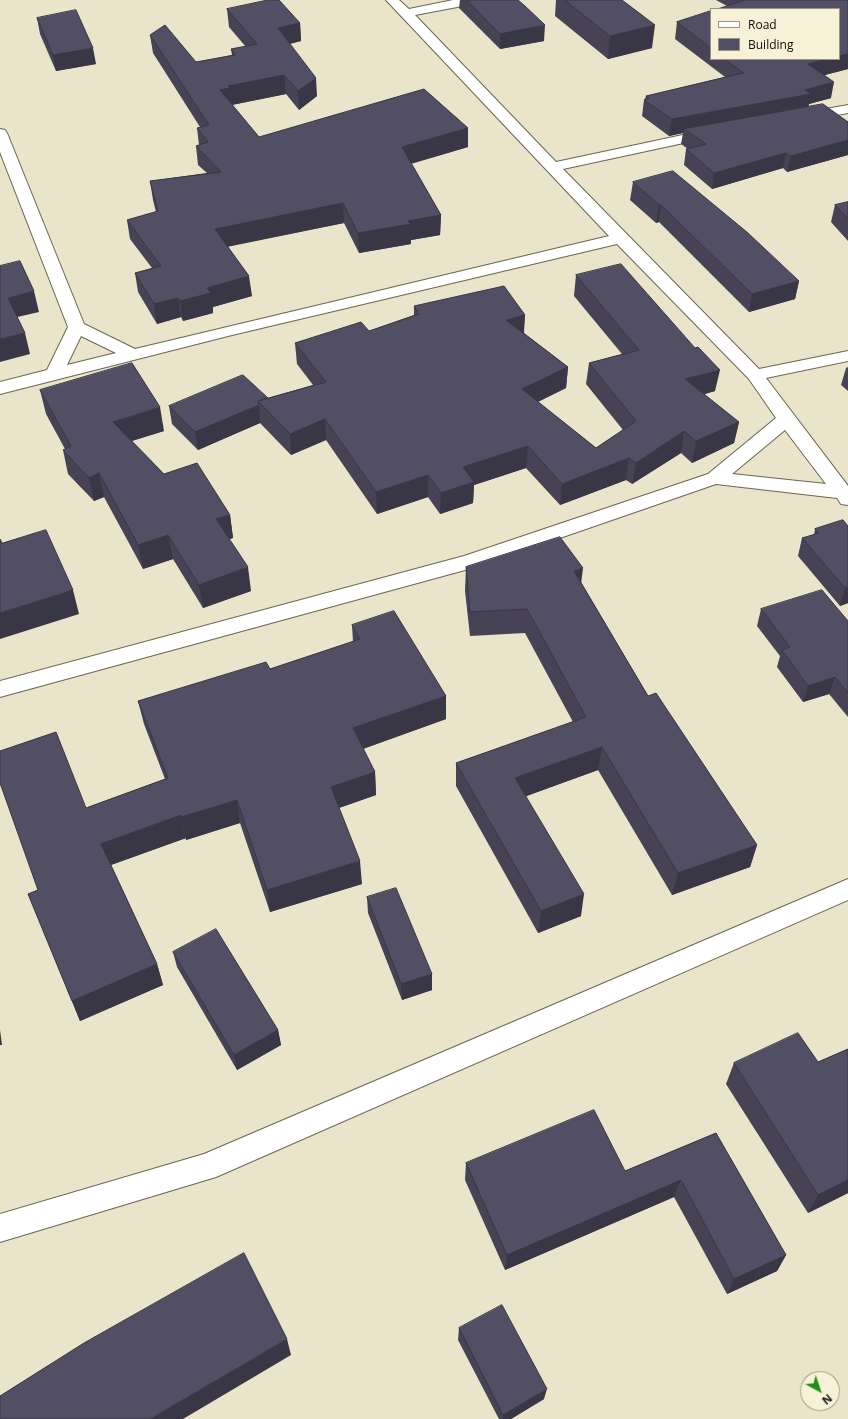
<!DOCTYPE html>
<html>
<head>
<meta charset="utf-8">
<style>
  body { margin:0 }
  #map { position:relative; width:848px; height:1419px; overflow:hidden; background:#e9e4ca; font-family:"Open Sans",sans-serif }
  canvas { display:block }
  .legend { position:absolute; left:710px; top:8px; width:130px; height:52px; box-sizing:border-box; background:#f6f1d7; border:1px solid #999583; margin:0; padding:5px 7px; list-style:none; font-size:12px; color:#0e0c05 }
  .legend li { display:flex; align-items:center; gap:8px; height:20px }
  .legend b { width:20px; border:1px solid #999583 }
  .north { position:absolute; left:800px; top:1371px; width:40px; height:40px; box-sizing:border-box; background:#f6f1d7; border:1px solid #999583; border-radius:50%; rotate:140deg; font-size:11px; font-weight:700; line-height:16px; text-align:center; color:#0e0c05 }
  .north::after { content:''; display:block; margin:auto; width:14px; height:18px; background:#209019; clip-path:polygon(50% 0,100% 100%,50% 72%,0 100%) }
</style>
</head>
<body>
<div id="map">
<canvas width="848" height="1419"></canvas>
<ul class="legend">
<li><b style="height:5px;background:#fff"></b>Road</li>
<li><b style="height:11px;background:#524e63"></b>Building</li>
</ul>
<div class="north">N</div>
</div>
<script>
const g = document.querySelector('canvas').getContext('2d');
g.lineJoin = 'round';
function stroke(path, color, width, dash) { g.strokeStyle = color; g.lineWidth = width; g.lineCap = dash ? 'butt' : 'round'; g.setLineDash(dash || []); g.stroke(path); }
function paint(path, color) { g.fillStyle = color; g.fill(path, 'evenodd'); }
const minor = new Path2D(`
  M 386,0 L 399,0 L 409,9 L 453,0 L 479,0 L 473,4 L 415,15 L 556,162 L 711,129 L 716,130 L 718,133 L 716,136 L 563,169 L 759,369 L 848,351 L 848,361 L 766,378 L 848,486 L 848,505 L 841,504 L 837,498 L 716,484 L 476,567 L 0,697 L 0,681 L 464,556 L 708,474 L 776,418 L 749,379 L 617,244 L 232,335 L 0,394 L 0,382 L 47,370 L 68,327 L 0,152 L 0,129 L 5,130 L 7,133 L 84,324 L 135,349 L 609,236 ZM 81,336 L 116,353 L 67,365 ZM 785,430 L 826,484 L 732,474 Z
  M 848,105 L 848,113 L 804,121 L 799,120 L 797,117 L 799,114 L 804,113 Z
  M 848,879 L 848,900 L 216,1177 L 0,1242 L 0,1214 L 204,1154 Z`);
const wall = new Path2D(`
  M 460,0 L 518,0 L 544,41 L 500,49 L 459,8 Z
  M 556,0 L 622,0 L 652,48 L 608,59 L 555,16 Z
  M 716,0 L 847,0 L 848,1 L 848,69 L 825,75 L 831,98 L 809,104 L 808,107 L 848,122 L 848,155 L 787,172 L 783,168 L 712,189 L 684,165 L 686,149 L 688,149 L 681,144 L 683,133 L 669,136 L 642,116 L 644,100 L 645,99 L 646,96 L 725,77 L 675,39 L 677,22 L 711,11 L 711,59 L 839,59 L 727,6 Z
  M 227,9 L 300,23 L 301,41 L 290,44 L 317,96 L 299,110 L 286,94 L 232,105 L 259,137 L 468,128 L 468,147 L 411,164 L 441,215 L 440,235 L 411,240 L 411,244 L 359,253 L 344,223 L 228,246 L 252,296 L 213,307 L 213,313 L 183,321 L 181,317 L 157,324 L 138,292 L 135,273 L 152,268 L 130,239 L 127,220 L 156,212 L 153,200 L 150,181 L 207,173 L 198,165 L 196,146 L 199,145 L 197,128 L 200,127 L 153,53 L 150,35 L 196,62 L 232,55 L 231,49 L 246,47 L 229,27 Z
  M 37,18 L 96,64 L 56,71 L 40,34 Z
  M 633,182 L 799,281 L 795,299 L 749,312 L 659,222 L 656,223 L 630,200 Z
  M 848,202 L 848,241 L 831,222 L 835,205 Z
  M 576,275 L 715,391 L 704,394 L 739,422 L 734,443 L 692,463 L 681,453 L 632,484 L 626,480 L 560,505 L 526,468 L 474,485 L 473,503 L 440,514 L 428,497 L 377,514 L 326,440 L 291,455 L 260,423 L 198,450 L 172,424 L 169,406 L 268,398 L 313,385 L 297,364 L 295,343 L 369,331 L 414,315 L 414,306 L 525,315 L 524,333 L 568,367 L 566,388 L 538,402 L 596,448 L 623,430 L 586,384 L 589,363 L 622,354 L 574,296 Z
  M 848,367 L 848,391 L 841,385 L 846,368 Z
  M 40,390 L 164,431 L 132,441 L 164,474 L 230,515 L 233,538 L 229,539 L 251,591 L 203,608 L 173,559 L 143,569 L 104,497 L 94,501 L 68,474 L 63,450 L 65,449 L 46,414 Z
  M 843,520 L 848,603 L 840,606 L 798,556 L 802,538 L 814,535 L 815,529 Z
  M 466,567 L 581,582 L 648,696 L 757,845 L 750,867 L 672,895 L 598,770 L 526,796 L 581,916 L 538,933 L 456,786 L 456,763 L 573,722 L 525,633 L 470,636 L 465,591 Z
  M 761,609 L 848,621 L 848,717 L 829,694 L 803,702 L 777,667 L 780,656 L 757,626 Z
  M 352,625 L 446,696 L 446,719 L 363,749 L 375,772 L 376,795 L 339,808 L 362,884 L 270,912 L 240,823 L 186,840 L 186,838 L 111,865 L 157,964 L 163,985 L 80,1021 L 28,894 L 38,890 L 86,808 L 165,779 L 144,724 L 138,701 L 270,669 L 353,642 Z
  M 367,897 L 432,974 L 432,990 L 402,1000 L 368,913 Z
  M 173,952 L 278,1030 L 281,1045 L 237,1070 L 177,967 Z
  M 848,1049 L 848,1193 L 808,1213 L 726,1084 L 734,1063 L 818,1062 Z
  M 716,1133 L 786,1255 L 777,1271 L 727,1294 L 674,1197 L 505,1270 L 465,1180 L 466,1163 L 625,1171 Z
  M 459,1328 L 544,1399 L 511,1419 L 499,1419 L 458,1340 Z`);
const shadedWall = new Path2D(`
  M 300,23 L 301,41 L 279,46 L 278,28 Z
  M 545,25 L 544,41 L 500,49 L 500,34 Z
  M 655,25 L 652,48 L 608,59 L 610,36 Z
  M 93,48 L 96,64 L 56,71 L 53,55 Z
  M 848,54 L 848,69 L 805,80 L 808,64 L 827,59 L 839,59 L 839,56 Z
  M 284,75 L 286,94 L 231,105 L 220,90 L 228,86 Z
  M 316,78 L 317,96 L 299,110 L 298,91 Z
  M 834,82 L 831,98 L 809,104 L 808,111 L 684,129 L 683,133 L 669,136 L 672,119 L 805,90 Z
  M 468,128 L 468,147 L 402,166 L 402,147 Z
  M 848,140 L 848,155 L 787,172 L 791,156 Z
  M 786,153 L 783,168 L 712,189 L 714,173 Z
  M 343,203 L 344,223 L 217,249 L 215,229 Z
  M 659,205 L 661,205 L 659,222 L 656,223 Z
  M 441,215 L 440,235 L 411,240 L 411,244 L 359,253 L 358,233 L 408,221 Z
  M 249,276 L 252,296 L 213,307 L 213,313 L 183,321 L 180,301 L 207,288 Z
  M 799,281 L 795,299 L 749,312 L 752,294 Z
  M 34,291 L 39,312 L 13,318 L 8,298 Z
  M 178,298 L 181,317 L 157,324 L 154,304 Z
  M 525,315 L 523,337 L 506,320 Z
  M 25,333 L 30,354 L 0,362 L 0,339 Z
  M 568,367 L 566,388 L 520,410 L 522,389 Z
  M 720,370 L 715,391 L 682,401 L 685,379 Z
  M 259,405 L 260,423 L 198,450 L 195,432 Z
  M 160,407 L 164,431 L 118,445 L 113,422 Z
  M 325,419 L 326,440 L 291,455 L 290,434 Z
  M 739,422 L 734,443 L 692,463 L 696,441 Z
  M 684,431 L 681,453 L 632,484 L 636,463 Z
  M 528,446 L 526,468 L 474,485 L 473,503 L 440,514 L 441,493 L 463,467 Z
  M 629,458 L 626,480 L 560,505 L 562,484 Z
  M 99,473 L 104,497 L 94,501 L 89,478 Z
  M 428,475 L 428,497 L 377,514 L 376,492 Z
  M 230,515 L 233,538 L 220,543 L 216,519 Z
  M 168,535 L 173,559 L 143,569 L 138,545 Z
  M 248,567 L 251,591 L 203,608 L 199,585 Z
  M 583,568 L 580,592 L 574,571 Z
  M 845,588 L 848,588 L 848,603 L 840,606 Z
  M 73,590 L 79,614 L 0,639 L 0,613 Z
  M 835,677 L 829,694 L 803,702 L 808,686 Z
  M 446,696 L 446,719 L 354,752 L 353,728 Z
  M 602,747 L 598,770 L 513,801 L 515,778 Z
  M 375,772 L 376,795 L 333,810 L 331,787 Z
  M 237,800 L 240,823 L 186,840 L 181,817 Z
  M 181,815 L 186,838 L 108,866 L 101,844 Z
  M 757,845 L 750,867 L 672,895 L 678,873 Z
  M 360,861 L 362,884 L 270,912 L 267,890 Z
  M 584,894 L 581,916 L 538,933 L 541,911 Z
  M 157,964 L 163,985 L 80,1021 L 72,1001 Z
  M 432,974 L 432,990 L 402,1000 L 401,984 Z
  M 0,1030 L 2,1045 L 0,1045 Z
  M 278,1030 L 281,1045 L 237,1070 L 234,1055 Z
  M 681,1180 L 674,1197 L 505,1270 L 507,1255 Z
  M 848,1180 L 848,1193 L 808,1213 L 818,1195 Z
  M 786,1255 L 777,1271 L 727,1294 L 734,1279 Z
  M 287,1339 L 291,1355 L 183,1419 L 150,1419 Z
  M 547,1389 L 544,1399 L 511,1419 L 503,1419 L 503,1415 Z`);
const building = new Path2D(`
  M 268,0 L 279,0 L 300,23 L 278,28 L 316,78 L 298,91 L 284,75 L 228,86 L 230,88 L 220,90 L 259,137 L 424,89 L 468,128 L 402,147 L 441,215 L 408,221 L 411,224 L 358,233 L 343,203 L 215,229 L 249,276 L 207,288 L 211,293 L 180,301 L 178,298 L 154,304 L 135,273 L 161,266 L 127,220 L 158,211 L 150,181 L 221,172 L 196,146 L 208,142 L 197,128 L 209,125 L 150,35 L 165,25 L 196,62 L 235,55 L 231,49 L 257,44 L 227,9 Z
  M 467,0 L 518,0 L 525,6 L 545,25 L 500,34 Z
  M 565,0 L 622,0 L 655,25 L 610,36 Z
  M 745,0 L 847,0 L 848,1 L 848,54 L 839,56 L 839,9 L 718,9 Z
  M 76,10 L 93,48 L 53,55 L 37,18 Z
  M 711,11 L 711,48 L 677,22 Z
  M 725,59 L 827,59 L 808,64 L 834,82 L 805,90 L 811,94 L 672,119 L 644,100 L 649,98 L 646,96 L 743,73 Z
  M 823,104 L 848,122 L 848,140 L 791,156 L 786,153 L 714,173 L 686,149 L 706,144 L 684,129 Z
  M 673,171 L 748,233 L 799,281 L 752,294 L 661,205 L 659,205 L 633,182 Z
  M 848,202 L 848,219 L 835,205 Z
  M 20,261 L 34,291 L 8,298 L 25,333 L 0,339 L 0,266 Z
  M 621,264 L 695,348 L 698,347 L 720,370 L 685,379 L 739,422 L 696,441 L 684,431 L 636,463 L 629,458 L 562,484 L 528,446 L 463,467 L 474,482 L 441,493 L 428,475 L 376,492 L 325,419 L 290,434 L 258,401 L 326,382 L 295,343 L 361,322 L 369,331 L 419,314 L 414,306 L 504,286 L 525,315 L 506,320 L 568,367 L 522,389 L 596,448 L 636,421 L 589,363 L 639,350 L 576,275 Z
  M 132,363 L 160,407 L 113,422 L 164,474 L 197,463 L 230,515 L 216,519 L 248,567 L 199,585 L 168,535 L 138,545 L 99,473 L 89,478 L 63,450 L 71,446 L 40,390 Z
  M 243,375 L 268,398 L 258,401 L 259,405 L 195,432 L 169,406 Z
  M 843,520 L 848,526 L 848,588 L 845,588 L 802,538 L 819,533 L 815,529 Z
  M 46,530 L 73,590 L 0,613 L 0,539 L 2,543 Z
  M 560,537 L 583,568 L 574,571 L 648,696 L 656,693 L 757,845 L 678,873 L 602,747 L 515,778 L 584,894 L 541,911 L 456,763 L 586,717 L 527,609 L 470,612 L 466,567 Z
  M 822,590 L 848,621 L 848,693 L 835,677 L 808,686 L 782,650 L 790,647 L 761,609 Z
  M 394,611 L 446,696 L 353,728 L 375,772 L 331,787 L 360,861 L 267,890 L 237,800 L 181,817 L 181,815 L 101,844 L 157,964 L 72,1001 L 28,894 L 38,890 L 0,783 L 0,751 L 56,732 L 86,808 L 168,778 L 138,701 L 266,662 L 270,669 L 360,639 L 352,625 Z
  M 396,888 L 432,974 L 401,984 L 367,897 Z
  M 216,929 L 278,1030 L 234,1055 L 173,952 Z
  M 798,1033 L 818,1062 L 848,1049 L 848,1180 L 818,1195 L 734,1063 Z
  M 594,1110 L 625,1171 L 716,1133 L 786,1255 L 734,1279 L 681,1180 L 507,1255 L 466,1163 Z
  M 244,1253 L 287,1339 L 150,1419 L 0,1419 L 0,1396 L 84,1343 Z
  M 502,1305 L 547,1389 L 503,1415 L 459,1328 Z`);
stroke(minor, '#6b6650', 2);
paint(minor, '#fff');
paint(wall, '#474355');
paint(shadedWall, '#393745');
paint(building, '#524e63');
stroke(building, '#393745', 1);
</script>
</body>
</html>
